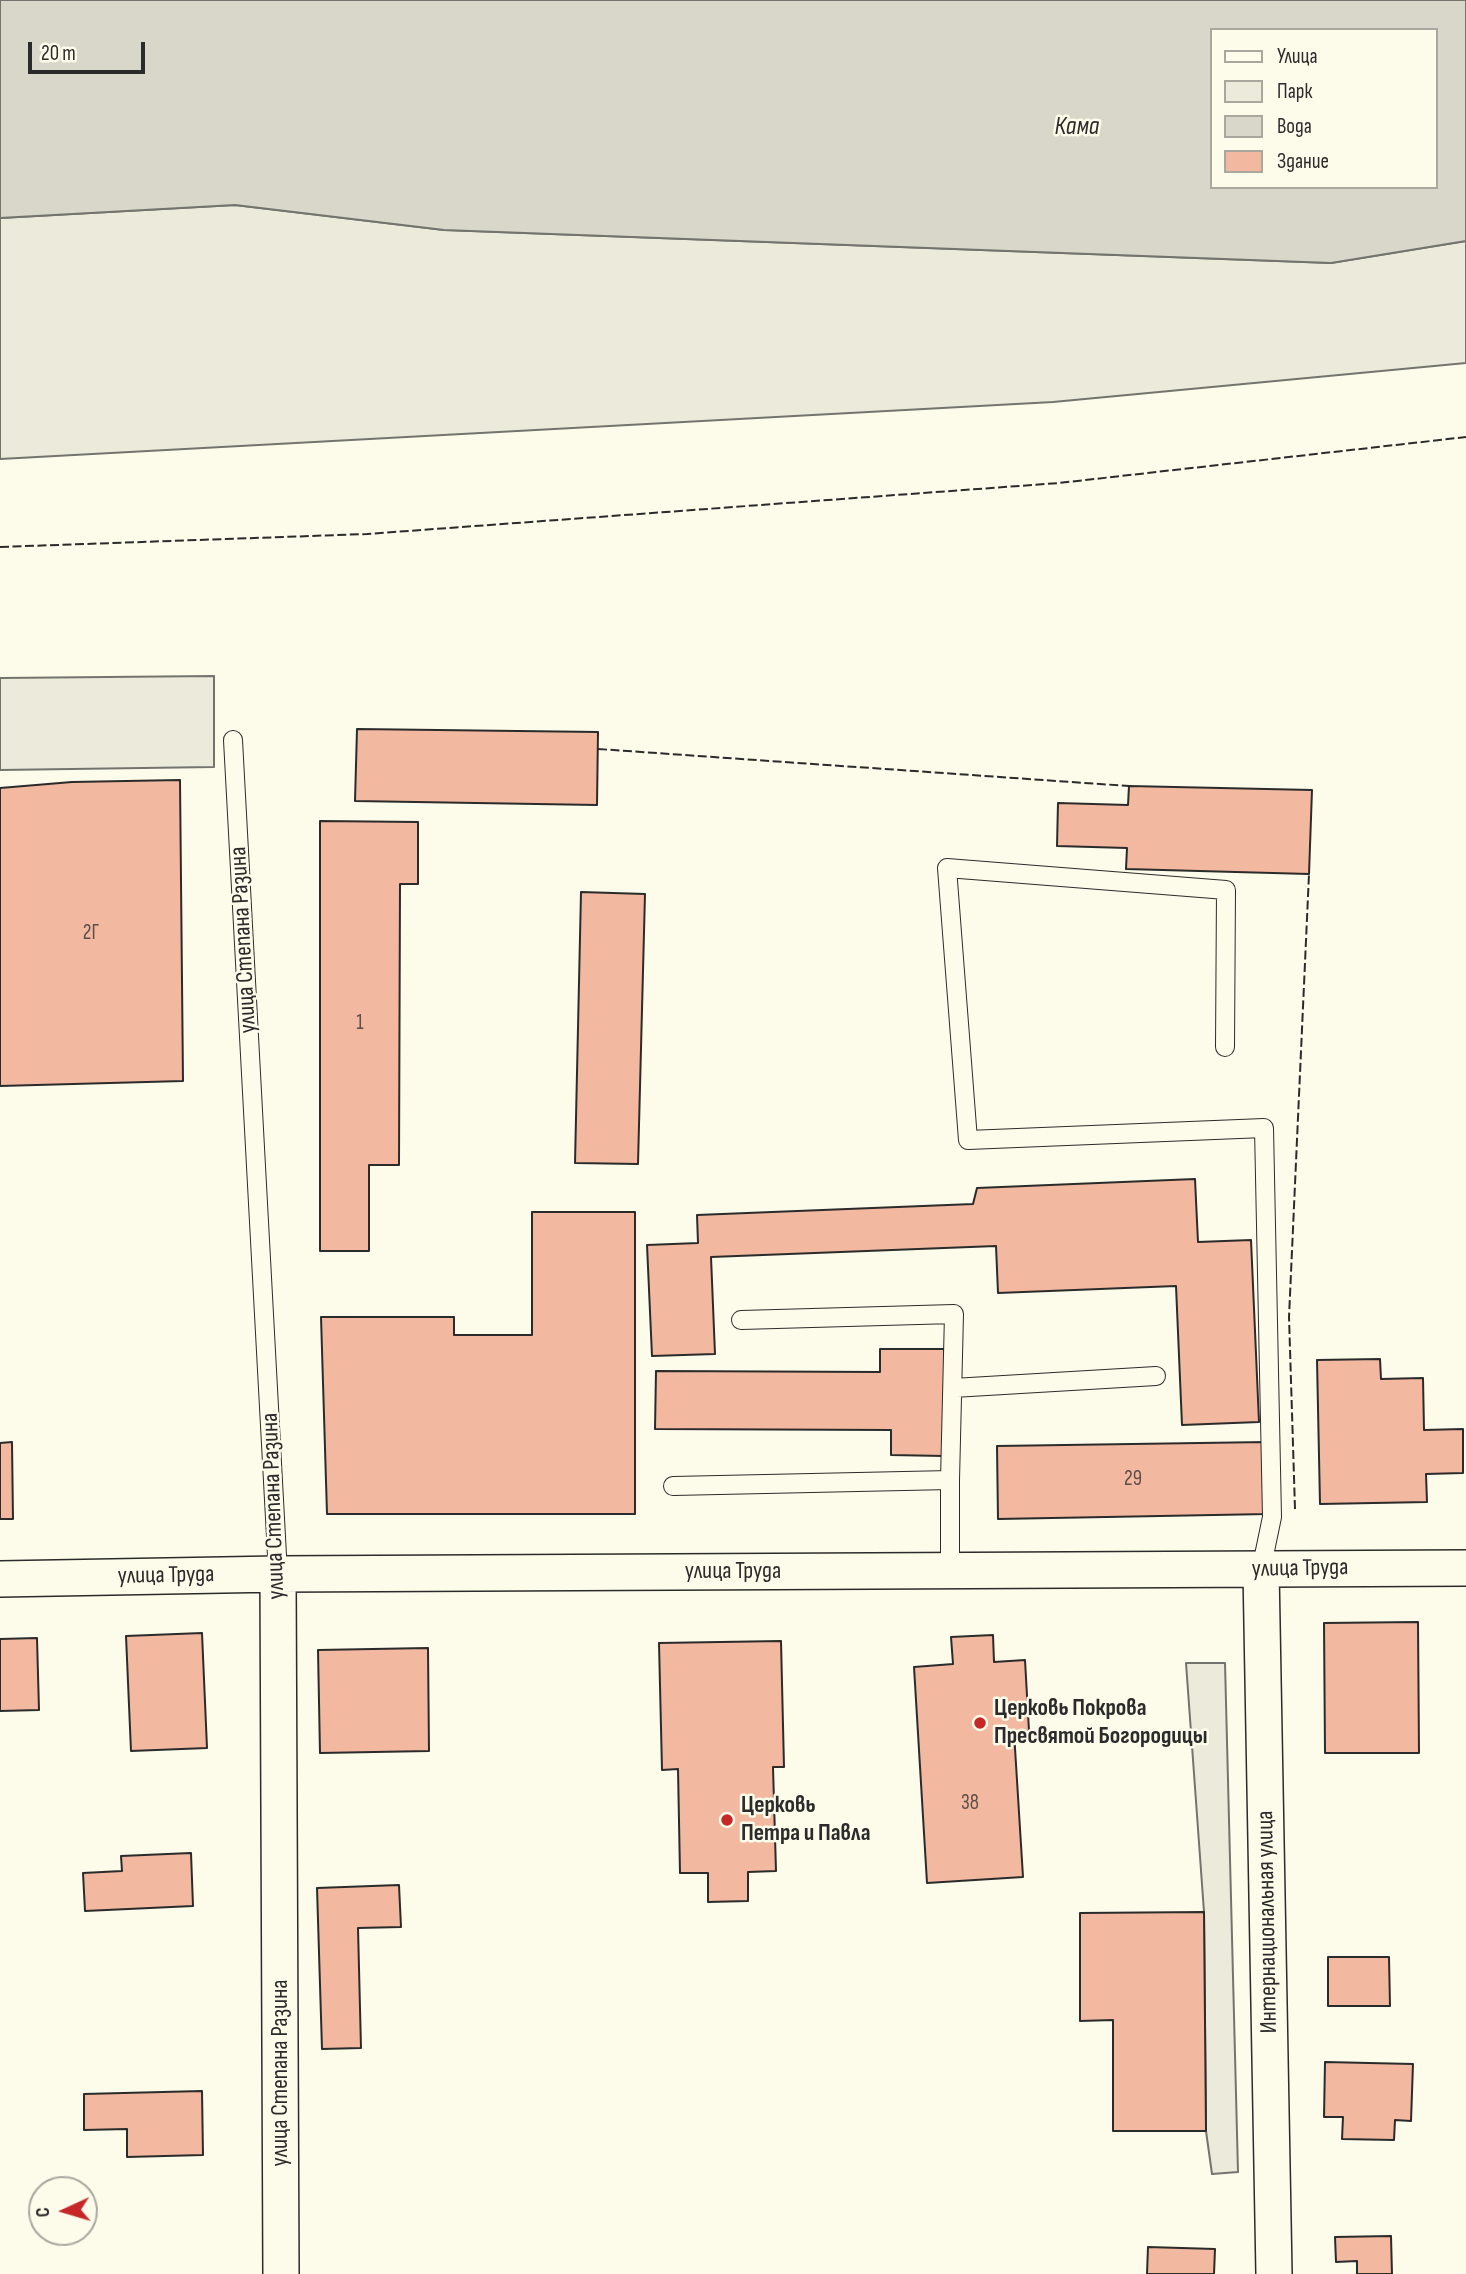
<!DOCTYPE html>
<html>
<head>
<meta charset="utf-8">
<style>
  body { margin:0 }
  #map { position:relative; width:1466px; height:2274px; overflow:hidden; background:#fdfbea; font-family:"Sofia Sans Condensed",sans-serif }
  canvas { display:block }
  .legend { position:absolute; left:1210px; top:28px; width:228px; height:161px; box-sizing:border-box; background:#fdfbea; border:2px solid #a9a89e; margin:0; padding:9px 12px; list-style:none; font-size:21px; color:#2b2b2b }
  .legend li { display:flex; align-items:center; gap:14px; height:35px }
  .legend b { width:35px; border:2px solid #a9a89e }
  .north { position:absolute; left:28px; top:2176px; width:70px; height:70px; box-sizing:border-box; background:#fdfbea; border:2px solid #a9a89e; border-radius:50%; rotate:266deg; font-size:19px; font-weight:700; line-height:28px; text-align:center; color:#2b2b2b }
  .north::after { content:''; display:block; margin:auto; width:24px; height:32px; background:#c62828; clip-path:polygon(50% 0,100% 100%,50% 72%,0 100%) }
  .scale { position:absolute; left:28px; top:42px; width:117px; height:32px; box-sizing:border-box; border:4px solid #2b2b2b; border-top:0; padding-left:9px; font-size:21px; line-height:24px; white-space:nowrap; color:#2b2b2b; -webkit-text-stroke:5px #fdfbea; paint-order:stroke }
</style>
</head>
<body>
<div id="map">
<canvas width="1466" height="2274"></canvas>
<ul class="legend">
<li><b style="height:9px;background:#fdfbea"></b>Улица</li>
<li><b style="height:19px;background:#ecebdb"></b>Парк</li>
<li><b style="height:19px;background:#d8d7c9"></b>Вода</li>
<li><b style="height:19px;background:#f2b8a0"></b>Здание</li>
</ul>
<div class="north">С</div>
<div class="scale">20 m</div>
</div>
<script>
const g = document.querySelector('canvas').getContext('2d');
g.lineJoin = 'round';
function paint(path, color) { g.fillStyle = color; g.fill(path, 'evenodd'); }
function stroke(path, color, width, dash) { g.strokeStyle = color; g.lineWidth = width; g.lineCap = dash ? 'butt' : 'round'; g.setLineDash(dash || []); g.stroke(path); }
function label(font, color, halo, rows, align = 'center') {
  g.font = font + ' "Sofia Sans Condensed",sans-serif'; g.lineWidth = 5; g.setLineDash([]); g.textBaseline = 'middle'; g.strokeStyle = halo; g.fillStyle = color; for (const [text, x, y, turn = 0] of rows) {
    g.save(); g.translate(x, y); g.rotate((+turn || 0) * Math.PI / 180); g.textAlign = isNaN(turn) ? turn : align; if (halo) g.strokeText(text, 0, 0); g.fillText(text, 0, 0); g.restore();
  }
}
const green = new Path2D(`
  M 235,205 L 444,230 L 1331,263 L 1466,241 L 1466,363 L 1053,402 L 0,459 L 0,218 Z`);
const parking = new Path2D(`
  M 214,676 L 214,767 L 0,770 L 0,678 Z
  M 1186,1663 L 1225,1663 L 1238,2172 L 1212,2174 L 1206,2131 L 1204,1912 Z`);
const water = new Path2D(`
  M 0,0 L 1466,0 L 1466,241 L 1331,263 L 444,230 L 235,205 L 0,218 ZM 1212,30 L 1436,30 L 1436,187 L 1212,187 Z`);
const building = new Path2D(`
  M 357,729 L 598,732 L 597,805 L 355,801 Z
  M 180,780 L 183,1081 L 0,1086 L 0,788 L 72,782 Z
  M 1129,786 L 1312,790 L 1309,874 L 1126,869 L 1127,848 L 1057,846 L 1058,803 L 1128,805 Z
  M 320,821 L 418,822 L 418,884 L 400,884 L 399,1165 L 369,1165 L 369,1251 L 320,1251 Z
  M 581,892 L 645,894 L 638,1164 L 575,1163 Z
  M 1195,1179 L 1198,1242 L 1251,1240 L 1259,1422 L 1182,1425 L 1176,1286 L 998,1293 L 996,1246 L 711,1257 L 715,1354 L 652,1356 L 647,1245 L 698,1243 L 697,1215 L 973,1204 L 977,1188 Z
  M 532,1212 L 635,1212 L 635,1514 L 327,1514 L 321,1317 L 454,1317 L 454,1335 L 532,1335 Z
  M 880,1349 L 944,1349 L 944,1456 L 891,1455 L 891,1430 L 655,1429 L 656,1371 L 880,1372 Z
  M 1380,1359 L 1381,1379 L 1423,1378 L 1424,1430 L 1463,1429 L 1463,1473 L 1426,1474 L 1427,1502 L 1320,1504 L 1317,1360 Z
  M 12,1442 L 13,1519 L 0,1519 L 0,1443 Z
  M 1267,1442 L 1268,1514 L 998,1519 L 997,1446 Z
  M 1418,1622 L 1419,1753 L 1325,1753 L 1324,1623 Z
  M 202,1633 L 207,1748 L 131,1751 L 126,1636 Z
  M 993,1635 L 994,1662 L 1025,1660 L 1029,1731 L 1014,1732 L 1023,1877 L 927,1883 L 914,1667 L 953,1664 L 951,1637 Z
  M 37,1638 L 39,1710 L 0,1711 L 0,1639 Z
  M 781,1641 L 784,1767 L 773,1767 L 776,1871 L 748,1872 L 748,1901 L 708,1902 L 708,1873 L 680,1873 L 678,1769 L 662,1770 L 659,1643 Z
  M 428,1648 L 429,1751 L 320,1753 L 318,1650 Z
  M 191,1853 L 193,1906 L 85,1911 L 83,1873 L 122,1871 L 121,1856 Z
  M 399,1885 L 401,1927 L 358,1928 L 361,2048 L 322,2049 L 317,1888 Z
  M 1204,1912 L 1206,2131 L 1113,2131 L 1113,2020 L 1080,2021 L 1080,1913 Z
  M 1328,1957 L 1389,1957 L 1390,2006 L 1328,2006 Z
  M 1325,2062 L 1413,2064 L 1411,2121 L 1395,2120 L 1394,2140 L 1342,2139 L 1343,2117 L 1324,2117 Z
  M 202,2091 L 203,2155 L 127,2157 L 127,2129 L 84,2130 L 84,2094 Z
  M 1391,2236 L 1392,2274 L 1357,2274 L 1357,2261 L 1336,2262 L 1335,2237 Z
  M 1148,2247 L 1215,2249 L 1214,2274 L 1147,2274 Z`);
const lane = new Path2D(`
  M 233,740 L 278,1574
  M 1225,1047 L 1226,890 L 947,868 L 968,1140 L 1264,1128 L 1272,1517 L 1261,1570
  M 741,1320 L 954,1314 L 950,1480
  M 953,1388 L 1156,1376
  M 673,1486 L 950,1480 L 950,1571`);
const street = new Path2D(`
  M 1261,1570 L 1274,2274
  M 278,1574 L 281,2274
  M 0,1579 L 278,1574 L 1466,1568`);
const fence = new Path2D(`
  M 0,547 L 367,534 L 1059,483 L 1466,437
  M 598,749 L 1129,786
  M 1295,1509 L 1289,1317 L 1309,874`);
const markers = [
  [980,1723,7,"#c62828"],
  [727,1820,7,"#c62828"]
];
const numberNames = [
  ["2Г",91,934],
  ["1",360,1024],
  ["29",1133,1480],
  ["38",970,1804]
];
const streetNames = [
  ["улица Степана Разина",244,940,-93],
  ["улица Степана Разина",274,1506,-92],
  ["улица Труда",1300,1569,-1],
  ["улица Труда",733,1572],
  ["улица Труда",166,1576,-1],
  ["Интернациональная улица",1268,1922,-91],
  ["улица Степана Разина",281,2073,-90]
];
const poiNames = [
  ["Церковь Покрова",994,1709],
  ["Пресвятой Богородицы",994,1737],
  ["Церковь",741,1806],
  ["Петра и Павла",741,1834]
];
const waterNames = [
  ["Кама",1077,127]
];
paint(green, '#ecebdb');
stroke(green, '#74746e', 2);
paint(parking, '#eceadb');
stroke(parking, '#74746e', 2);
paint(water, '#d8d7c9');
stroke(water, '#74746e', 2);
paint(building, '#f2b8a0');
stroke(building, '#2b2b2b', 2);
stroke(lane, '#2b2b2b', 20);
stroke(street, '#2b2b2b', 38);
stroke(lane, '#fdfbea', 18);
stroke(street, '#fdfbea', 35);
stroke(fence, '#2b2b2b', 2, [9, 3.5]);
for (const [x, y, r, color] of markers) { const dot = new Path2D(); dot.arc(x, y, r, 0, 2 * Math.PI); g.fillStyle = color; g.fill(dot); stroke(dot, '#fdfbea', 2.5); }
label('21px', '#5d4e48', null, numberNames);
label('24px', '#2b2b2b', '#fdfbea', streetNames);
label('bold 24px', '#2b2b2b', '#fdfbea', poiNames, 'left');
label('italic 26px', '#2b2b2b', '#fdfbea', waterNames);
</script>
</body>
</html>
